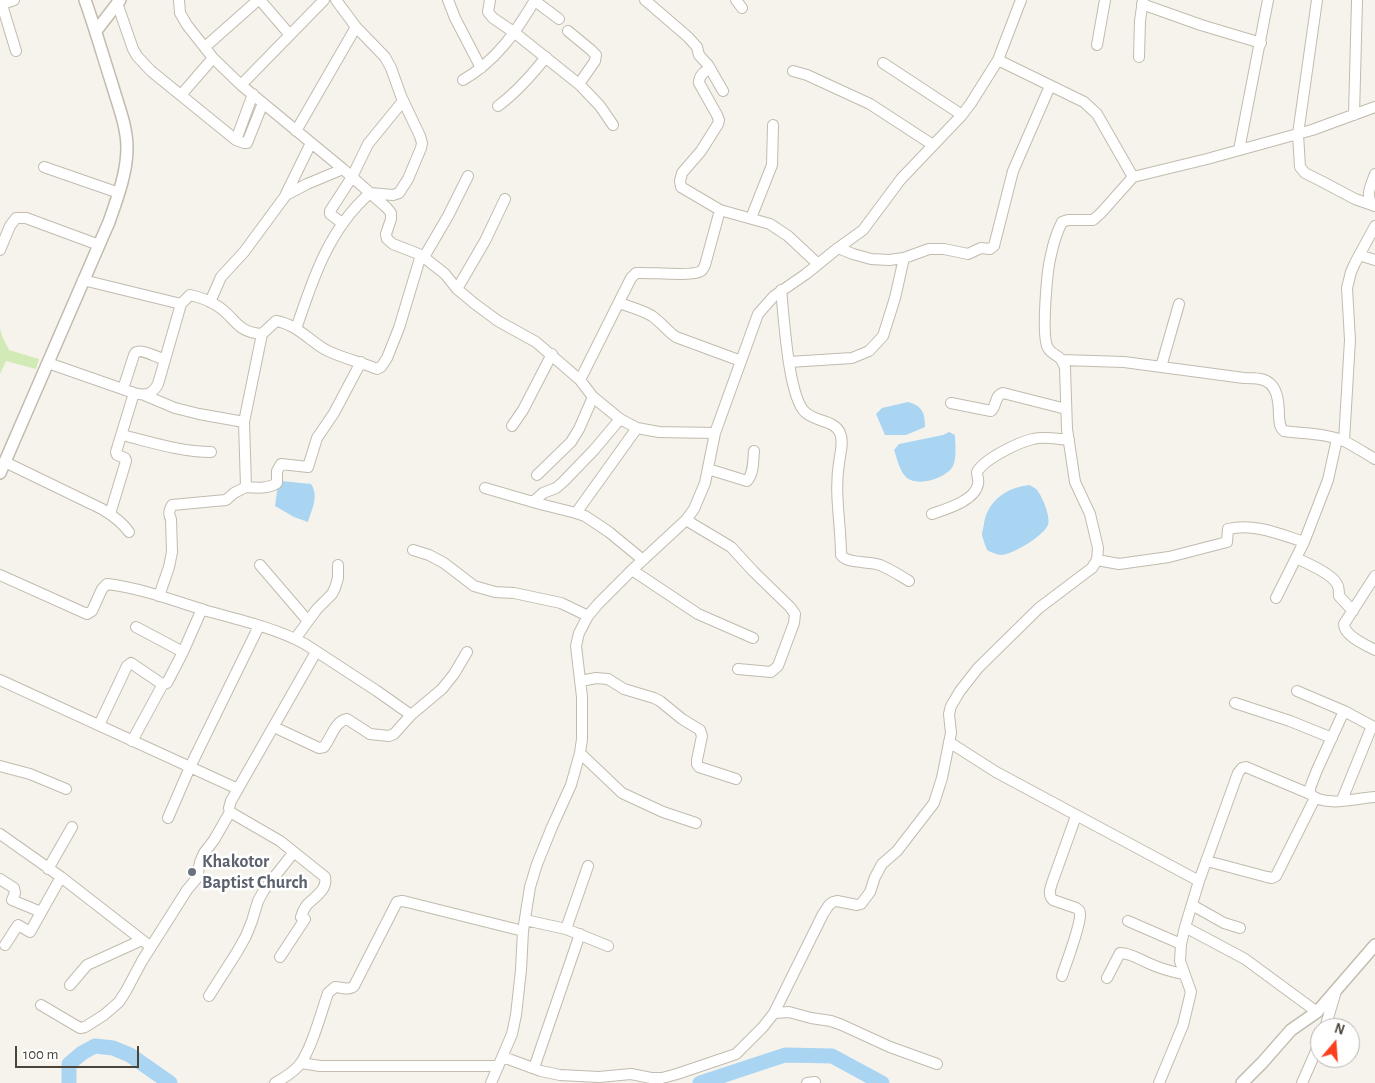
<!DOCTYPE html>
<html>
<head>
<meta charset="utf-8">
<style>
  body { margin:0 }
  #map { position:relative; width:1375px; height:1083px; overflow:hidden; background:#f6f3ec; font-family:"Alegreya Sans",sans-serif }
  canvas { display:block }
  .north { position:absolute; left:1310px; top:1018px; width:50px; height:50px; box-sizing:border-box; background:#fff; border:1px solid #b7b4b0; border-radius:50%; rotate:18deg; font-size:14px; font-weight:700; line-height:20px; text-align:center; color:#4b4439 }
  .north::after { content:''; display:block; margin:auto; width:18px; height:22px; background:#fc3f1d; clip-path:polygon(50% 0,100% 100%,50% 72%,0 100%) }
  .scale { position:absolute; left:15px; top:1046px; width:124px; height:22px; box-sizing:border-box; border:2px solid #4b4439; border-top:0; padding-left:6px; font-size:15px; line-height:18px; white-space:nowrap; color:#4b4439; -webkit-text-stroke:4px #fff; paint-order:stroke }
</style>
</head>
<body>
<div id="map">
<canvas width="1375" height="1083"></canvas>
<div class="north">N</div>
<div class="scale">100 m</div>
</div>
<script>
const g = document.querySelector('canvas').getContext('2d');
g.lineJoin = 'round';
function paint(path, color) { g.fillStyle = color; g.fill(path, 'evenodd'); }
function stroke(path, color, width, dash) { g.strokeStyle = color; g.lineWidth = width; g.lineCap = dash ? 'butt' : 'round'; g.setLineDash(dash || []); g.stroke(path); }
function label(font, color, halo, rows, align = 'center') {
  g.font = font + ' "Alegreya Sans",sans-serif'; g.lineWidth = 5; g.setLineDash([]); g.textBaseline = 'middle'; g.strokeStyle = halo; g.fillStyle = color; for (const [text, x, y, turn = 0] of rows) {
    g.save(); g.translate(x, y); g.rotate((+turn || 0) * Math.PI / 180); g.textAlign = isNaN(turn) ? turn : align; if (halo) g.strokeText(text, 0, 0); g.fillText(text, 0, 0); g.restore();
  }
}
const green = new Path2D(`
  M 0,328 L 2,336 L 9,350 L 39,359 L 36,369 L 6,361 L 0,374 Z`);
const water = new Path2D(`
  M 908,402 C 922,406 925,412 925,427 L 906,435 L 885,435 L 876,414 L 882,408 Z
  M 949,432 L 955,435 C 955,444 957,457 953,466 C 946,479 915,488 905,476 C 899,469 897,458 894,450 L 899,444 L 943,435 Z
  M 281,481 L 311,484 C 319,496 312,509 308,522 L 294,517 L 275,506 L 278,485 Z
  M 1029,485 C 1031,486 1034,487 1036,489 C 1042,495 1051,517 1048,525 C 1042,537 1015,553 1002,555 C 997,555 991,552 987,550 C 985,545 983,539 982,535 C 982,531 984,526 984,523 C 989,499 1007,488 1029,485 Z`);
const river = new Path2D(`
  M 69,1083 L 69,1064 L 82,1053 L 95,1046 L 113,1048 L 130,1055 L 170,1083
  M 700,1083 L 785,1055 L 832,1056 L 882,1083`);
const minor = new Path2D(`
  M 179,0 L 180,13 L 187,25 L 213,58 L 241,85 L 343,169 L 387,208 L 391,213 L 391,219 L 386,234 L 387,239 L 393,244 L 421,255 L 445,274 L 457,289 L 475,304 L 498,321 L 536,342 L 580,380 L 593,397 L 620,419 L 637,428 L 659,432 L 715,433
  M 260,0 L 290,35
  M 448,0 L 455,18 L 481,68
  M 490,0 L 488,12 L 493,18 L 515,33 L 580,85 L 600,106 L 613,125
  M 645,0 L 688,37 L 697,47 L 699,55 L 708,65 L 723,91
  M 736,0 L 742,8
  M 1021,0 L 998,60 L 1084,102 L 1097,114 L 1133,177 L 1207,159 L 1312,130 L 1375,107
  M 1317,0 L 1298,134 L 1300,167 L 1305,173 L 1321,181 L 1355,199 L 1375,206
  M 535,1 L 559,19
  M 117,3 L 133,49 L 137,56 L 151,71 L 236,140 L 244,143 L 247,143 L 263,103
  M 1142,4 L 1201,25 L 1261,43
  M 0,5 L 14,0
  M 2,5 L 16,51
  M 568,31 L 591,50 L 596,55 L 595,61 L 579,84
  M 1097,45 L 1105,0
  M 205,47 L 258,0
  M 1139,57 L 1140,21 L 1143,0
  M 883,63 L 962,115
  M 710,68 C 704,72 699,75 699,83 L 717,115 L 719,120 L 718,124 L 701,151 L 682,173 L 680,181 L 681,187 L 720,210 L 770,224 L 788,236 L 818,264
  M 793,71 L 807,75 L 870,104 L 933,145
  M 463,80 C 496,61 516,32 535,0
  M 241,85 L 324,0
  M 181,95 L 213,58
  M 498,106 C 517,92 531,76 546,57
  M 1354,115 L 1357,1
  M 296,131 L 356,27
  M 236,140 L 253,94
  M 1239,150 L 1268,0
  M 44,167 L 119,193
  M 286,194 L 311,143
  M 1374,206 C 1364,196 1371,186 1375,174
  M 751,218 L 772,165 L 773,125
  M 342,223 L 330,214 L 330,211 L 352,177 L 368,144 L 403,101
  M 838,248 L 853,254 L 871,259 L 889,260 L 904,258 L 929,249 L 944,249 L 968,254 L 981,248 L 990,249 L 994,246 L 1013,171 L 1050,86
  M 0,250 L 10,226 L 16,218 L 26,218 L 99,245
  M 1359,255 L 1375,260
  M 424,257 L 448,216 L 468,176
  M 83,280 L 181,304
  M 457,289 L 485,241 L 505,199
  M 781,290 C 784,316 788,396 805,412 C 815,422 835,420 840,433 C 844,442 840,454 839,463 C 834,494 841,524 841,555 C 847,564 869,561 880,565 C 890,569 899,575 909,581
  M 210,302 L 221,277 L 244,252 L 286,195 L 307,184 L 343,169
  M 619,303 C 630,307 642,310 652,316 C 661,322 667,331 676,337 L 741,361
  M 296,329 C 313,278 329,229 370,193 L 393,195 L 399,193 L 408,179 L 421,148 L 422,143 L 420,136 L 401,96 L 391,68 L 385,57 L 356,27 L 336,0
  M 1062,360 L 1124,362 L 1244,378 C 1249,378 1255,378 1260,379 C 1278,382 1279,402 1279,417 C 1280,423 1279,427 1284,431 C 1304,434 1325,433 1344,441 C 1354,446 1365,453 1375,459
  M 789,362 L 852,358 L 869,351 L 883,336 L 895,298 L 904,258
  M 48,363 L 134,393 C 146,396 152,395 158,384 L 181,304 L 190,295 C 199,297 208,300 216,305 C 236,317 235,332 262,334 L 276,321 C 296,324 310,341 326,350 C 342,358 360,362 377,369 L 381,367 L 387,358 L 399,328 L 421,255
  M 1161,367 L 1179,304
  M 580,380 L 631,278 L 636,273 C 649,272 693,277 701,271 C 703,270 704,267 705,265 L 720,210
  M 123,389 L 134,355 C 135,354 135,352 137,352 C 141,349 160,358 165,360
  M 144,395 L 175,408 L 199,414 L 244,422
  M 951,403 L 991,411 C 997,406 994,396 1003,393 L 1066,409
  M 512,426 L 523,410 L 552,354
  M 122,435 C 151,442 181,452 211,452
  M 1344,441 L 1350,340 L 1347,288 L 1351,272 L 1355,263 L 1375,226
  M 5,462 L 102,509 C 112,515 122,522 129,532
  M 708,469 L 747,481 C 754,473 753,461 754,451
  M 537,475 L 571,442 L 579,429 L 593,397
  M 246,487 C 256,488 268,489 277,483 L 277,471 L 281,464 L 308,467 L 317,438 L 334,413 L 361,362
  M 485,488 L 540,504 L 576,513 L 585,516 L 609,532 L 643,560
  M 533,502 L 543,493 L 556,488 L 563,482 L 594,450 L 620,419
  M 576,513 L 637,428
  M 110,514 L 126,461 L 125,458 L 117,455 L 116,452 L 134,393
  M 932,514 C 946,509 975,501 978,484 C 979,480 977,476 977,472 C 984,459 1019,442 1033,439 C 1044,436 1057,439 1069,440
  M 686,520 L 731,547 L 754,572 L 790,607 L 795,614 L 794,623 L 778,666 L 771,672 L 738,669
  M 413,550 L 429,555 L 444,563 L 474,586 L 495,592 L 514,593 L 561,603 L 588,616
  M 1296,558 C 1307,563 1332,574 1337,584 C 1339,587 1339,592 1339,596 L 1353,611
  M 1097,560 L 1119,564 L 1169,557 L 1227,542 L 1228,529 C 1255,523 1279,534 1304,542
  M 260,565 L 308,621
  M 632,570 L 698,614 L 753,638
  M 0,575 L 87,614 L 92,611 L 102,589 L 107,584 C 141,588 175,601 207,611 C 240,620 275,628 305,644 L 377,691 L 411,715
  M 1375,576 L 1344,624 C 1344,636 1366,645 1375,650
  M 159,596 L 169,567 L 172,552 L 171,519 C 168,514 169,511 172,505 L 226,500 L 234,493 L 246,487 L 244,422 L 262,334
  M 1276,598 L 1304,542 L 1328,480 L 1337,439
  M 136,627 L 183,652
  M 295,639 L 317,609 L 332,594 L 335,588 L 338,578 L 338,565
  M 0,680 L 238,789
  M 581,681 L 596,678 L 608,679 L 624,689 L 654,698 L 660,701 L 682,719 L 700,730 L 702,736 L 697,760 L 697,764 L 699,767 L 736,779
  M 1297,691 L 1344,711 L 1372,726 L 1342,800
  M 1235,703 L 1290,721 L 1332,738
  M 1344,711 L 1317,770 L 1310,788 L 1310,794 C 1326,808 1355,798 1375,797
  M 99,725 L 127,666 L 131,663 L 159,682 L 163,684 L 167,683 L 183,652 L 202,609
  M 274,727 L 319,748 L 324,747 C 331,738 335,721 347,719 L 370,734 L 389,736 L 394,734 L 411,715 L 442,689 L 454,674 L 467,652
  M 132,741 L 163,684
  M 949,742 L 996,772 L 1199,881
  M 580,753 L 622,793 L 663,812 L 696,823
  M 0,766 L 30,774 L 66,789
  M 168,818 L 190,767 L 259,626
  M 0,834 L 61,877 L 151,947
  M 1207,861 L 1267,877 L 1272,878 L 1276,876 L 1315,798
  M 48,869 L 72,827
  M 0,879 L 14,888 L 15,893 L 12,900 L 41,912
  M 1192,905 L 1224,923 L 1240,928
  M 525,920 L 566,929 L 608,946
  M 1128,921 L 1181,944
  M 1185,927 L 1245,959 L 1317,1012
  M 566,929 L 588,866
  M 5,945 L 18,925 L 30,932 L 61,877
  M 280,957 L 305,919 L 301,917 C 302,913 304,909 306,906 C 314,897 328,890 325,877 L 280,841 L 230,812 L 229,808 L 231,801 L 316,652
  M 1062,976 C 1066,963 1081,925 1080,914 C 1080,910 1079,910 1076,908 L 1053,900 C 1048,895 1050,889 1052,883 L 1076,816
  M 1107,978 L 1120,953 C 1130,953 1139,959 1148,963 C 1159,968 1172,972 1184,974
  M 70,985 L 87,965 L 142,940
  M 209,996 L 237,952 L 246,936 L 252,921 L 258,901 L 264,890 L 294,852
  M 41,1005 L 80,1028 L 85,1027 L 104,1015 L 119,1002 L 126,991 L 142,961 L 187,890 L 197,878 L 200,862 L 204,853 L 214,840 L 230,812
  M 774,1013 L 789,1012 L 811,1018 L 831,1021 L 842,1025 L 890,1047 L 937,1064
  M 1325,1028 L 1336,991
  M 503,1057 L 541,1071 L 560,1075 L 599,1077 L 631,1074 L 651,1078 L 662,1078 L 677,1074 L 736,1054 L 763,1027 L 774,1013 L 823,914 L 829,905 L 833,902 L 837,901 L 857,905 L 861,904 L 870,892 L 875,877 L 882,864 L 897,851 L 934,803 L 942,778 L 951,733 L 949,714 L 951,706 L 960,691 L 978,668 L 1039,608 L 1092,568 L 1097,560 L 1098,548 L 1090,514 L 1075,482 L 1067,429 L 1065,368 C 1060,352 1054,358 1048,348 C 1041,337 1047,270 1051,255 C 1053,245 1057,232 1062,222 L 1068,220 L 1093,220 L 1101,213 L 1133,177
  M 301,1063 L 320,1066 L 498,1066
  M 534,1068 L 580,934
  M 275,1083 C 284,1078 294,1072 300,1064 C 312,1048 321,1013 328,993 L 335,987 C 341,987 349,991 354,986 L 397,902 L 402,901 L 407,902 L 523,931
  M 491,1083 L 512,1034 L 516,1015 L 521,970 L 523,931 L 530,887 L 537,864 L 552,827 L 571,785 L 580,753 L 582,739 L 582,697 L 576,646 L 579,633 L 588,616 L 598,604 L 632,570 L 686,520 L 694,509 L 705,483 L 715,433 L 758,314 L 774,296 L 806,274 L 838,248 L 863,230 L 901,179 L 962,115 L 971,103 L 998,60
  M 807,1083 L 815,1082
  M 1159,1083 L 1183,1025 L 1191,992 L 1180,961 L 1181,944 L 1185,927 L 1199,881 L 1238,773 L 1242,768 L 1246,767 L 1310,794
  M 1302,1083 L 1320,1042`);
const tertiary = new Path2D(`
  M 96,31 L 120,0
  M 0,473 L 109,222 C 117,199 127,173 127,148 C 127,126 118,105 112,84 C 103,56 95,28 85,0
  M 1242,1083 L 1262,1063 L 1291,1030 L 1317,1012 L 1375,945`);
const markers = [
  [192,872,5,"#6b7280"]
];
const worshipNames = [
  ["Khakotor",202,862],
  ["Baptist Church",202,883]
];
paint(green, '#d2eab5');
paint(water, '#a9d4f2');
stroke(river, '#a9d4f2', 15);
stroke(minor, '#c2bbae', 12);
stroke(tertiary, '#c2bbae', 14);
stroke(minor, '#fff', 10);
stroke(tertiary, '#fff', 11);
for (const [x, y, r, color] of markers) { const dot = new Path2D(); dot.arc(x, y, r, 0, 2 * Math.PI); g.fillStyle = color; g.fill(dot); stroke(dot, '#fff', 2); }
label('bold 18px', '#5b616d', '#fff', worshipNames, 'left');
</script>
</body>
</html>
